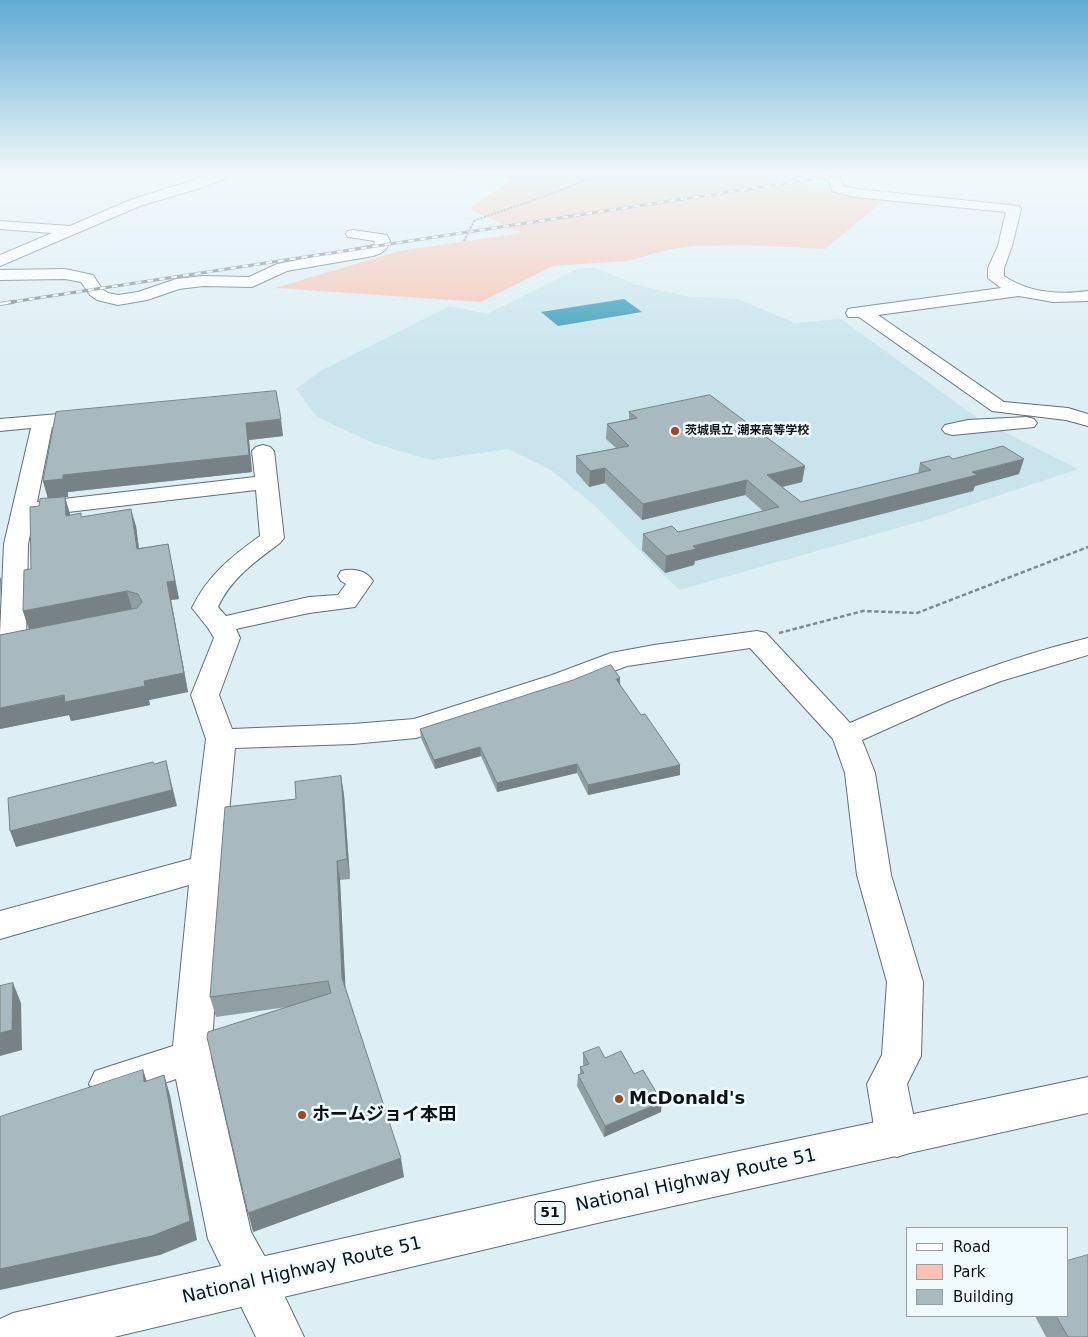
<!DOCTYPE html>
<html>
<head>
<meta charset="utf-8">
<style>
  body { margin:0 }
  #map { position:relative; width:1088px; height:1337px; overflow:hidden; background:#ddeff5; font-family:"DejaVu Sans",sans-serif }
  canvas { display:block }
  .legend { position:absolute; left:906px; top:1227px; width:162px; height:90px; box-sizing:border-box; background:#f0fbff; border:1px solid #969fa2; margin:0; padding:6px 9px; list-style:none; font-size:15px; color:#0e1416 }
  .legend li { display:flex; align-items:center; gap:10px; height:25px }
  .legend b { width:25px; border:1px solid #969fa2 }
</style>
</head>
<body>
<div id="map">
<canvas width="1088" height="1337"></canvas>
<ul class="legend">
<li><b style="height:6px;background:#fff"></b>Road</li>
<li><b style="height:14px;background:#f7c3b3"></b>Park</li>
<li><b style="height:14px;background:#a8b9bf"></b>Building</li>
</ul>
</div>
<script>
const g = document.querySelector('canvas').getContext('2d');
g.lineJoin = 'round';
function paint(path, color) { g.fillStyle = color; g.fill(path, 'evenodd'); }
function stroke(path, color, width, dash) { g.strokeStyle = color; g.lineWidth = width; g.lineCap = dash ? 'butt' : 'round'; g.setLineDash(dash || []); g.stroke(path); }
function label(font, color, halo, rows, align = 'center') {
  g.font = font + ' "DejaVu Sans","Noto Sans JP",sans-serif'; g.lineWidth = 5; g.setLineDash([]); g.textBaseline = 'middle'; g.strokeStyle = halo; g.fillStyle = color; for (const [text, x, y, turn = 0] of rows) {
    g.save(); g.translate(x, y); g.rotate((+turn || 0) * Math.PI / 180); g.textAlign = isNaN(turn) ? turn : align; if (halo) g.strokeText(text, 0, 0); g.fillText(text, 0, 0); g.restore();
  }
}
const built = new Path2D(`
  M 579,268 L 596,268 L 634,284 L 685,296 L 738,299 L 795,323 L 841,319 L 979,419 L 1078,469 L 929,519 L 679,590 L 595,506 L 551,470 L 508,449 L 431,460 L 373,443 L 317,417 L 296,389 L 322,370 L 450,306 L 487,314 Z`);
const green = new Path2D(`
  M 412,174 L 809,174 L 794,180 L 882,202 L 825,249 L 745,245 L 697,246 L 671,249 L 628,261 L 553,266 L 481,302 L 275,288 L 399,251 L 522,233 L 473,211 L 472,207 L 513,178 Z`);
const water = new Path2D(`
  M 624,299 L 642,312 L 558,326 L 541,312 Z`);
const pathFar1 = new Path2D(`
  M 474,221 C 515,205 558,194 598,174`);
const path = new Path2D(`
  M 779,633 L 863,611 L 917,613 L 1088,547`);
const minor = new Path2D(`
  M 213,174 L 230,174 L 229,177 L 204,187 L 140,206 L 0,266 L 0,255 L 52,233 L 0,229 L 0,221 L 70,226 L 130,200 Z
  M 827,174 L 839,174 L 843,186 L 856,189 L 1019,206 L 1021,209 L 1012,246 L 1004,268 L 1004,276 C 1029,293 1059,295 1088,291 L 1088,301 L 1053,302 L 1019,296 L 878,315 L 1004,402 L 1068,408 L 1088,414 L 1088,426 L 1066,420 L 992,411 L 859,317 L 848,317 L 846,313 L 848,309 L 854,308 L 1001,288 L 988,278 L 988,268 L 998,246 L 1006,212 L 855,197 L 832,191 Z
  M 353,230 L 387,235 L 390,241 C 387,250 383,253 373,256 L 287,271 L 252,287 L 203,286 L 179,289 L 147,300 L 118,305 L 97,300 L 90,295 L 81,282 L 65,279 L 0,280 L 0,270 L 65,269 L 93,275 L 102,289 L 108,293 L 118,295 L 138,292 L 176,279 L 203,276 L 249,277 L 277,264 L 374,245 L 375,241 L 348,237 L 346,234 L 348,231 Z
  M 59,414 L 66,416 L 69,420 L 66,424 L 52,427 L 37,502 L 255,477 L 252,451 L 256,447 L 263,445 L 270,447 L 274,451 L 284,538 L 280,543 C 256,561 231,578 218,607 L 226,616 L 309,597 L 338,595 L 346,584 L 341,581 L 338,576 L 341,571 C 353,568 366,570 373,581 L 355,607 L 309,613 L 236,629 L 240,638 L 219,695 L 232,729 L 353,724 L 414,719 L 552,675 L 611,653 L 654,645 L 757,631 L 766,633 L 850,723 C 928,689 1006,658 1088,638 L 1088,655 L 1001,681 L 949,701 L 862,740 L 875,773 L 891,875 L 923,982 L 921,1056 L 907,1084 L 918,1138 L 912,1152 L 897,1157 L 882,1152 L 876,1138 L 867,1084 L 882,1055 L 887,982 L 857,875 L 845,773 L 833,739 L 750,648 L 627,666 L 572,687 L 416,738 L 353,744 L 235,748 L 224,867 L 211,1057 L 251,1232 L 270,1266 L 304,1337 L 256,1337 L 208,1239 L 176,1079 L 109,1102 L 95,1097 L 89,1084 L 95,1071 L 173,1046 L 189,885 L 0,939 L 0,911 L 191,859 L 206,739 L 191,695 L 214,638 L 208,628 L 192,608 C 207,576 232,556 260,536 L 256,490 L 34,516 L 28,544 L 26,642 L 22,648 L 13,650 L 4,648 L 0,643 L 0,634 L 4,544 L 31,428 L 0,431 L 0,419 Z
  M 1027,417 L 1034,419 L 1037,423 L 1034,427 L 952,435 L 945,433 L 942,429 L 945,425 L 968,420 Z`);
const highway = new Path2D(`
  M 1088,1077 L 1088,1113 L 593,1224 L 114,1337 L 0,1337 L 0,1319 L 13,1313 L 593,1182 Z`);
const railFar1 = new Path2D(`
  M 5,303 L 846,174`);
const rail = new Path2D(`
  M 0,304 L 13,302`);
const pathBridge = new Path2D(`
  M 464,241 L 474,221`);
const wall = new Path2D(`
  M 56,412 L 283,436 L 249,440 L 252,472 L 68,492 L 68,497 L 65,497 L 70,515 L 136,526 L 139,548 L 168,544 L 179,599 L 171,600 L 188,692 L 149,700 L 150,705 L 87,718 L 71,721 L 69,715 L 0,729 L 0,635 L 29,629 L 23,611 L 31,569 L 39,506 L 48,498 L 43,481 Z
  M 629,412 L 805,466 L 802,482 L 782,487 L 801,502 L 918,474 L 920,463 L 953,459 L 1019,474 L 975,486 L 973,491 L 695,561 L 694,565 L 665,573 L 642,550 L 643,534 L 678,532 L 763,511 L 745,495 L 642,520 L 605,483 L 589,487 L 576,472 L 576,456 L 616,448 L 606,439 L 607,424 L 629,420 Z
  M 620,685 L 680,775 L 588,795 L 577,773 L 497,792 L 481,756 L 435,769 L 421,738 L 420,729 Z
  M 341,776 L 344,795 L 350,879 L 340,880 L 345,986 L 404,1177 L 253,1232 L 287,1007 L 216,1017 L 210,997 Z
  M 583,1053 L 605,1058 L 634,1074 L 661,1112 L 604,1137 L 577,1086 L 578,1075 L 580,1074 L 580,1067 L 584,1066 L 583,1064 Z
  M 1035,1316 L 1067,1316 L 1088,1337 L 1046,1337 Z`);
const shadedWall = new Path2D(`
  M 281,419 L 283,436 L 249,440 L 252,472 L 68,492 L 68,497 L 65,497 L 70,514 L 71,533 L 48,499 L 43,481 L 63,475 L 246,423 Z
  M 1024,459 L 1019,474 L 975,486 L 973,491 L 695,561 L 694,565 L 665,573 L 666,556 L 693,546 Z
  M 805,466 L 802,482 L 765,491 L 767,475 Z
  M 605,468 L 605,483 L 589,487 L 590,471 Z
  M 747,480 L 745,495 L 642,520 L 643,504 Z
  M 131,509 L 136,526 L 141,567 L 137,549 Z
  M 168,544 L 179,599 L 171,600 L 188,692 L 149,700 L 150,705 L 87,718 L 71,721 L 69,715 L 0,729 L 0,708 L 144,681 L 167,582 Z
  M 0,577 L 1,579 L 0,602 Z
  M 127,591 L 132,609 L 29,630 L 23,611 Z
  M 620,678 L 620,687 L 616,679 Z
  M 480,747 L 481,756 L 435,769 L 434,760 Z
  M 166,761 L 177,806 L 16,847 L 10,831 Z
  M 577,764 L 577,773 L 497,792 L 497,783 Z
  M 680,765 L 680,775 L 588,795 L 588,785 Z
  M 341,776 L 344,795 L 350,879 L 347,859 Z
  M 337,861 L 340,880 L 346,997 L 342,978 Z
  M 13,983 L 21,1003 L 22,1050 L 0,1056 L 0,1033 Z
  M 143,1070 L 150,1090 L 144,1082 Z
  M 164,1075 L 170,1095 L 197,1240 L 160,1255 L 0,1290 L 0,1269 Z
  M 662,1102 L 661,1112 L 604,1137 L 605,1126 Z
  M 401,1158 L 404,1177 L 253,1232 L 248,1213 Z`);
const building = new Path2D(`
  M 276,391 L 281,419 L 246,423 L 249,455 L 63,475 L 63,479 L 43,481 L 56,412 Z
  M 710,395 L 805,466 L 767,475 L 801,502 L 931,470 L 920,463 L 949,456 L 953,459 L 1003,446 L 1024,459 L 972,472 L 977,475 L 693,546 L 696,549 L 666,556 L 643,534 L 672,526 L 678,532 L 779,507 L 747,480 L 643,504 L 605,468 L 590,471 L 576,456 L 629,446 L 607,424 L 637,418 L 629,412 Z
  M 65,497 L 66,516 L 81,513 L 81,517 L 131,509 L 137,549 L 168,544 L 175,581 L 167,582 L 184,673 L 144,681 L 145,686 L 81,699 L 65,702 L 64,695 L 0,708 L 0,635 L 137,608 L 142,602 L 138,594 L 127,591 L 23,611 L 24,570 L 31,569 L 30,507 L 39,506 L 40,499 Z
  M 611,665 L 620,678 L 616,679 L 641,715 L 645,714 L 680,765 L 588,785 L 577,764 L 497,783 L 480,747 L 434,760 L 420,729 L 573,680 Z
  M 166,761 L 172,790 L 10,831 L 8,798 L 153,762 L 154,764 Z
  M 341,776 L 347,859 L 337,861 L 342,978 L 401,1158 L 248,1213 L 207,1037 L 208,1032 L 331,993 L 328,981 L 210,997 L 225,807 L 296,799 L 295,782 Z
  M 13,983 L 12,1030 L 0,1033 L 0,986 Z
  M 599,1047 L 605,1058 L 621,1051 L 634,1074 L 643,1070 L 662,1102 L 605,1126 L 578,1075 L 584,1073 L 580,1067 L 589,1064 L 583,1053 Z
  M 143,1070 L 144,1082 L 164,1075 L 190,1221 L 152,1236 L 0,1269 L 0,1117 Z
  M 1088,1255 L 1088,1337 L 1068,1337 L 1056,1316 L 1067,1316 L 1067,1261 Z`);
const markers = [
  [675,431,5,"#aa431f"],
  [619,1099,5,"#aa431f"],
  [302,1115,5,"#aa431f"]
];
const farPoinames = [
  ["茨城県立 潮来高等学校",685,431]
];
const shields = [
  [550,1213,30]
];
const shieldNames = [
  ["51",550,1213]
];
const nearPoinames = [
  ["McDonald's",629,1099],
  ["ホームジョイ本田",312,1115]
];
const nearStreetnames = [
  ["National Highway Route 51",696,1181,-12],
  ["National Highway Route 51",302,1271,-13]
];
paint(built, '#c9e4ed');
paint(green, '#f7c3b3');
paint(water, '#359bb7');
stroke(minor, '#606f75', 2);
stroke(highway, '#606f75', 2);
stroke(pathFar1, '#7d8a8e', 2, [2.5, 1]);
stroke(path, '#7d8a8e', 2.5, [4.5, 2.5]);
paint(minor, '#fff');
paint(highway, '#fff');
stroke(railFar1, '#778387', 3);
stroke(rail, '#778387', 4);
stroke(railFar1, '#f0fbff', 2, [6]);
stroke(rail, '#f0fbff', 2.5, [8]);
stroke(pathBridge, '#7d8a8e', 2, [2.5, 1]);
paint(wall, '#909fa4');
paint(shadedWall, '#768286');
paint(building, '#a8b9bf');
stroke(building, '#768286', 1);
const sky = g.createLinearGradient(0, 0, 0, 361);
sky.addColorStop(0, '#60aad4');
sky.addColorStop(0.48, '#f0f8fa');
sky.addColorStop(1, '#f0f8fa00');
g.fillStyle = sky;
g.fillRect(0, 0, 1088, 361);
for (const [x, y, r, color] of markers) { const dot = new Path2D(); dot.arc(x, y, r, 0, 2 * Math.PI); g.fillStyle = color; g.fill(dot); stroke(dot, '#f0fbff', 2); }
label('bold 12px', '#0e1416', '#f0fbff', farPoinames, 'left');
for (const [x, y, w] of shields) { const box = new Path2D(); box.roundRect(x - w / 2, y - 11.5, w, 23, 4); g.fillStyle = '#f0fbff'; g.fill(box); stroke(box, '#0e1416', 1); }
label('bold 14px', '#0e1416', null, shieldNames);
label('bold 18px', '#0e1416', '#f0fbff', nearPoinames, 'left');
label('18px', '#0e1416', '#f0fbff', nearStreetnames);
</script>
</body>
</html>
